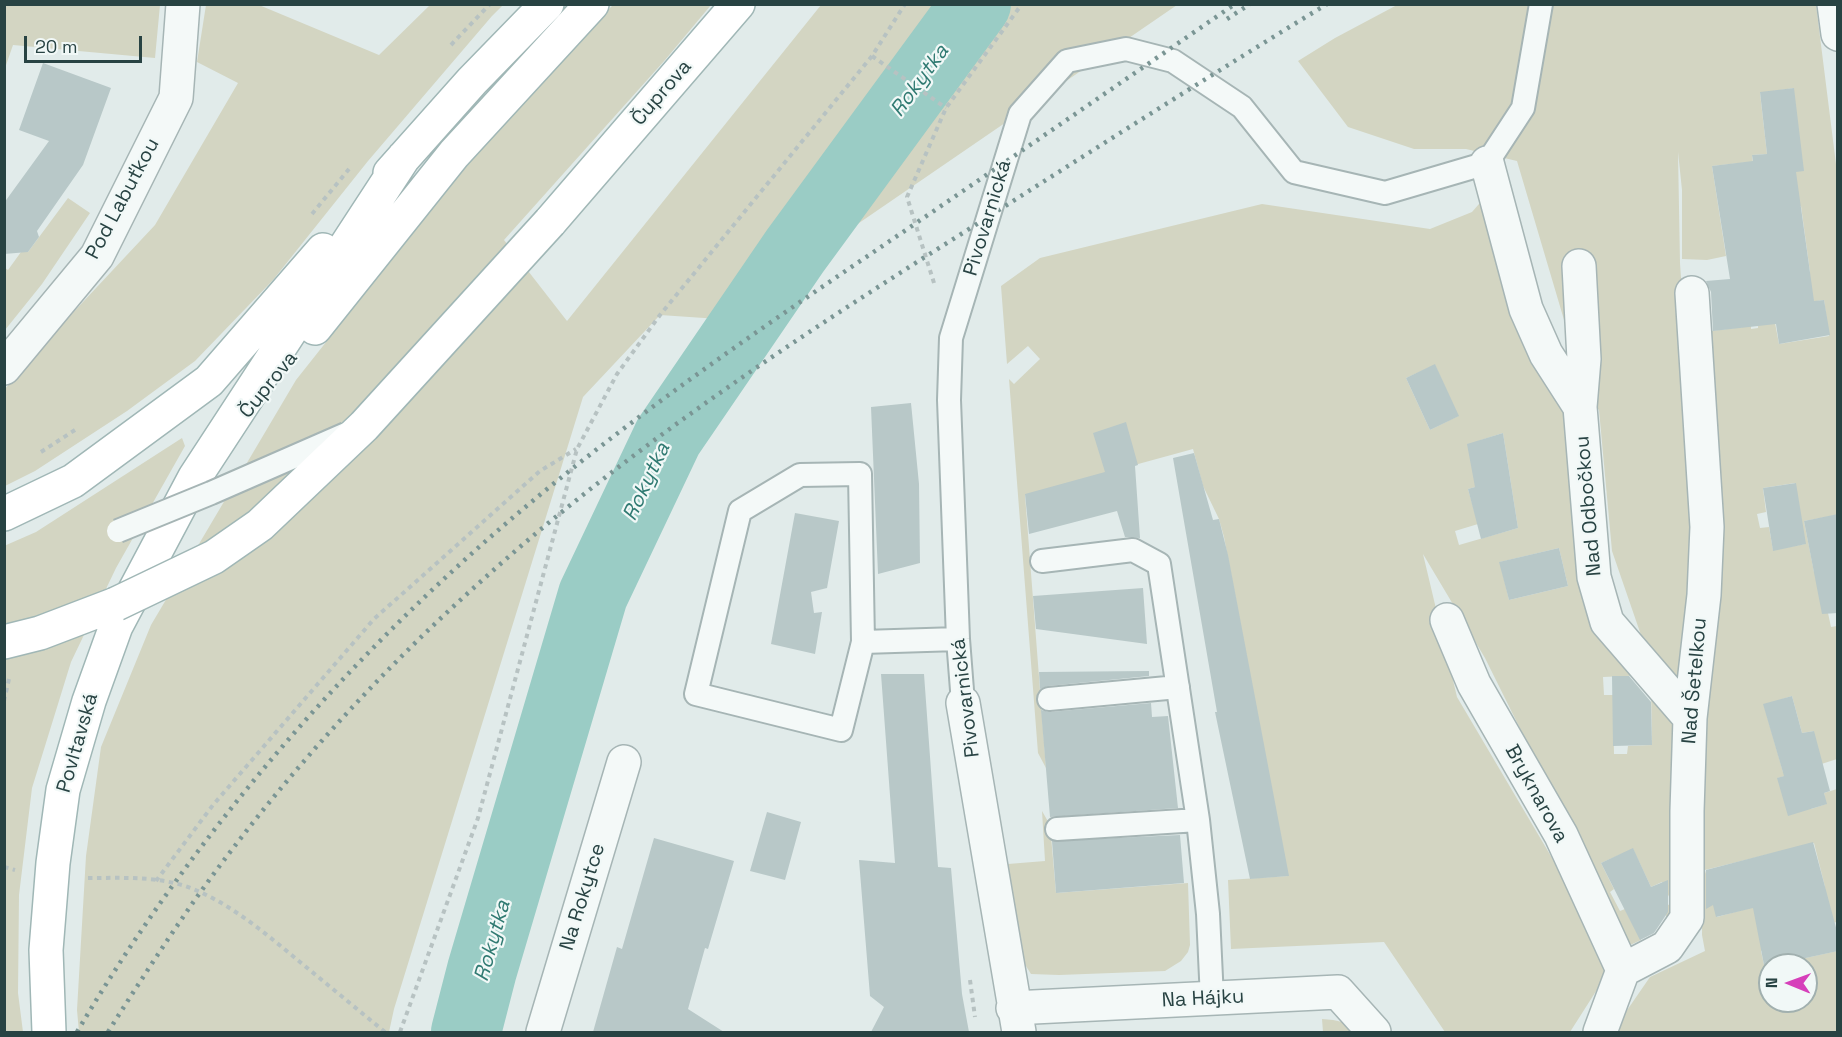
<!DOCTYPE html>
<html>
<head>
<meta charset="utf-8">
<style>
  body { margin:0 }
  #map { position:relative; width:1842px; height:1037px; overflow:hidden; background:#e1ebea; font-family:"Space Grotesk",sans-serif }
  canvas { display:block }
  .frame { position:absolute; inset:0; border:6px solid #284343; pointer-events:none }
  .north { position:absolute; left:1758px; top:953px; width:60px; height:60px; box-sizing:border-box; background:#f1f8f7; border:2px solid #a1b0af; border-radius:50%; rotate:271deg; font-size:16px; font-weight:700; line-height:24px; text-align:center; color:#284343 }
  .north::after { content:''; display:block; margin:auto; width:21px; height:27px; background:#d640ba; clip-path:polygon(50% 0,100% 100%,50% 72%,0 100%) }
  .scale { position:absolute; left:24px; top:36px; width:118px; height:27px; box-sizing:border-box; border:3px solid #284343; border-top:0; padding-left:8px; font-size:18px; line-height:21px; white-space:nowrap; color:#284343; -webkit-text-stroke:4px #f1f8f7; paint-order:stroke }
</style>
</head>
<body>
<div id="map">
<canvas width="1842" height="1037"></canvas>
<div class="frame"></div>
<div class="north">N</div>
<div class="scale">20 m</div>
</div>
<script>
const g = document.querySelector('canvas').getContext('2d');
g.lineJoin = 'round';
function paint(path, color) { g.fillStyle = color; g.fill(path, 'evenodd'); }
function stroke(path, color, width, dash) { g.strokeStyle = color; g.lineWidth = width; g.lineCap = dash ? 'butt' : 'round'; g.setLineDash(dash || []); g.stroke(path); }
function label(font, color, halo, rows, align = 'center') {
  g.font = font + ' "Space Grotesk",sans-serif'; g.lineWidth = 4.5; g.setLineDash([]); g.textBaseline = 'middle'; g.strokeStyle = halo; g.fillStyle = color; for (const [text, x, y, turn = 0] of rows) {
    g.save(); g.translate(x, y); g.rotate((+turn || 0) * Math.PI / 180); g.textAlign = isNaN(turn) ? turn : align; if (halo) g.strokeText(text, 0, 0); g.fillText(text, 0, 0); g.restore();
  }
}
const green = new Path2D(`
  M 5,4 L 160,5 L 155,58 L 13,45 L 5,68 Z
  M 206,5 L 259,5 L 379,55 L 430,5 L 503,5 L 492,16 L 368,161 L 273,280 L 195,361 L 127,411 L 35,471 L 5,486 L 5,389 L 24,365 L 155,225 L 238,83 L 197,62 Z
  M 613,5 L 711,5 L 665,60 L 504,240 L 567,321 L 821,5 L 1177,5 L 719,319 L 660,315 L 583,397 L 394,1009 L 389,1032 L 79,1032 L 77,1010 L 86,856 L 101,747 L 151,625 L 296,380 L 487,139 L 575,42 Z
  M 1397,5 L 1816,5 L 1838,180 L 1838,517 L 1837,515 L 1804,521 L 1814,572 L 1819,571 L 1831,627 L 1837,626 L 1837,759 L 1778,778 L 1808,799 L 1811,809 L 1826,804 L 1824,793 L 1837,789 L 1837,922 L 1822,925 L 1761,951 L 1766,974 L 1770,973 L 1770,1001 L 1806,1001 L 1806,965 L 1802,965 L 1801,959 L 1837,951 L 1837,1032 L 1612,1032 L 1650,977 L 1705,951 L 1702,935 L 1706,316 L 1711,331 L 1751,326 L 1751,329 L 1758,328 L 1758,324 L 1775,323 L 1779,344 L 1829,336 L 1824,300 L 1773,307 L 1750,162 L 1712,166 L 1726,256 L 1707,260 L 1682,259 L 1682,190 L 1678,152 L 1680,263 L 1699,544 L 1682,685 L 1642,638 L 1612,551 L 1599,410 L 1573,381 L 1575,357 L 1517,161 L 1466,149 L 1414,149 L 1348,127 L 1298,61 L 1335,38 ZM 1794,88 L 1758,202 L 1752,155 L 1767,154 L 1760,93 ZM 1801,206 L 1810,272 L 1772,278 L 1773,210 ZM 1795,483 L 1805,544 L 1773,550 L 1769,527 L 1760,528 L 1757,514 L 1766,512 L 1763,488 ZM 1792,696 L 1802,733 L 1814,731 L 1811,764 L 1783,772 L 1764,705 ZM 1814,843 L 1825,887 L 1717,917 L 1705,870 Z
  M 68,198 L 90,213 L 42,284 L 5,330 L 5,268 L 8,270 L 21,252 L 28,252 Z
  M 1491,201 L 1573,403 L 1585,578 L 1648,675 L 1603,677 L 1604,695 L 1613,695 L 1614,754 L 1627,754 L 1628,746 L 1652,745 L 1651,685 L 1681,721 L 1671,925 L 1662,908 L 1672,903 L 1662,882 L 1651,887 L 1633,849 L 1601,863 L 1614,889 L 1610,892 L 1620,911 L 1625,909 L 1641,940 L 1628,946 L 1485,658 L 1423,554 L 1457,697 L 1614,963 L 1570,1032 L 1445,1032 L 1384,942 L 1231,949 L 1228,880 L 1288,876 L 1224,537 L 1219,519 L 1203,486 L 1193,449 L 1025,495 L 1046,768 L 1038,753 L 1009,379 L 1014,384 L 1040,359 L 1028,346 L 1007,364 L 1001,286 L 1040,258 L 1262,204 L 1430,229 L 1472,212 L 1479,204 ZM 1435,365 L 1458,416 L 1430,430 L 1406,378 ZM 1503,433 L 1518,528 L 1459,545 L 1455,531 L 1478,524 L 1468,489 L 1475,487 L 1481,440 ZM 1559,548 L 1568,586 L 1509,600 L 1500,562 Z
  M 182,438 L 185,446 L 116,568 L 71,662 L 32,788 L 19,895 L 18,993 L 23,1032 L 4,1032 L 4,546 L 36,532 Z
  M 1042,811 L 1050,825 L 1056,893 L 1188,883 L 1190,945 L 1188,952 L 1181,961 L 1165,971 L 1059,975 L 1031,974 L 1019,955 L 1010,904 L 1008,864 L 1045,861 Z
  M 1322,1019 C 1338,1020 1348,1022 1360,1032 L 1323,1032 Z`);
const river = new Path2D(`
  M 466,1032 L 482,970 L 593,595 L 668,437 L 795,251 L 976,4`);
const building = new Path2D(`
  M 43,63 L 111,88 L 83,165 L 37,231 L 39,237 L 28,252 L 4,254 L 4,203 L 49,141 L 19,130 Z
  M 1794,88 L 1804,171 L 1796,172 L 1814,301 L 1824,300 L 1830,335 L 1779,344 L 1776,324 L 1713,331 L 1711,292 L 1706,281 L 1730,279 L 1712,166 L 1753,161 L 1752,155 L 1767,154 L 1760,92 Z
  M 1435,364 L 1459,416 L 1430,430 L 1406,378 Z
  M 911,403 L 919,484 L 920,563 L 878,574 L 871,407 Z
  M 1126,422 L 1138,465 L 1135,466 L 1140,538 L 1125,537 L 1117,511 L 1029,534 L 1025,494 L 1105,472 L 1093,433 Z
  M 1503,433 L 1518,528 L 1481,539 L 1468,489 L 1475,487 L 1467,444 Z
  M 1194,453 L 1213,520 L 1219,519 L 1228,555 L 1289,876 L 1250,879 L 1215,712 L 1217,712 L 1173,458 Z
  M 1796,483 L 1806,544 L 1773,551 L 1763,488 Z
  M 795,513 L 839,521 L 827,588 L 811,592 L 814,613 L 822,612 L 815,654 L 771,644 Z
  M 1838,514 L 1838,613 L 1822,614 L 1804,521 Z
  M 1559,548 L 1568,586 L 1509,600 L 1499,562 Z
  M 1143,588 L 1147,644 L 1036,629 L 1033,596 Z
  M 1149,671 L 1149,676 L 1048,686 L 1040,689 L 1039,672 Z
  M 881,674 L 924,674 L 938,867 L 951,868 L 962,994 L 969,1032 L 871,1032 L 884,1007 L 870,996 L 859,860 L 895,863 Z
  M 1612,676 L 1629,676 L 1651,702 L 1652,745 L 1613,746 Z
  M 1792,696 L 1802,733 L 1814,731 L 1830,791 L 1824,793 L 1827,804 L 1788,816 L 1777,778 L 1784,776 L 1763,704 Z
  M 1151,703 L 1152,717 L 1168,716 L 1178,808 L 1050,817 L 1041,710 L 1050,712 Z
  M 767,812 L 801,822 L 785,880 L 750,871 Z
  M 1180,835 L 1184,883 L 1056,893 L 1052,841 Z
  M 654,838 L 734,861 L 708,949 L 705,948 L 688,1009 L 724,1032 L 593,1032 L 617,947 L 622,949 Z
  M 1813,842 L 1838,935 L 1838,951 L 1801,959 L 1802,965 L 1764,965 L 1753,908 L 1716,917 L 1713,905 L 1706,909 L 1706,870 Z
  M 1633,848 L 1651,887 L 1668,880 L 1668,912 L 1654,933 L 1640,940 L 1601,863 Z`);
const path = new Path2D(`
  M 451,45 L 490,4
  M 872,56 L 946,108
  M 312,214 L 349,169
  M 934,283 L 907,197 L 946,108 L 1022,4
  M 41,452 L 78,428
  M 4,701 L 9,679
  M 4,867 L 15,870
  M 88,878 C 120,878 154,876 185,886 C 228,901 265,933 300,962 C 328,985 357,1009 385,1032
  M 156,881 L 213,805 L 374,619 L 540,471 L 576,449
  M 970,980 L 975,1017
  M 400,1032 L 478,818 L 577,449 L 617,374 L 660,315 L 872,56 L 905,4`);
const lane = new Path2D(`
  M 1042,561 L 1133,550 L 1159,564 L 1198,820 L 1208,914 L 1212,999
  M 863,642 L 841,730 L 696,694 L 740,511 L 800,475 L 860,474 L 863,642 L 958,639
  M 1049,699 L 1178,687
  M 963,703 L 958,639 L 949,400 L 951,338 L 1020,114 L 1067,61 L 1126,49 L 1173,61 L 1242,107 L 1294,172 L 1385,193 L 1487,163 L 1523,108 L 1541,4
  M 1057,829 L 1198,820`);
const street = new Path2D(`
  M 1834,4 L 1838,34
  M 1487,163 L 1526,309 L 1546,354 L 1580,407
  M 1579,266 L 1584,359 L 1580,407 L 1594,577 L 1607,622 L 1690,718
  M 4,368 L 97,256 L 176,98 L 183,4
  M 1447,620 L 1474,684 L 1561,835 L 1623,970
  M 963,703 L 1019,1032
  M 1013,1008 L 1338,992 L 1374,1032
  M 543,1032 L 624,762
  M 1600,1032 L 1623,970 L 1667,947 L 1687,918 L 1687,811 L 1690,718 L 1704,595 L 1707,527 L 1692,293`);
const primary = new Path2D(`
  M 390,173 L 472,81 L 547,4
  M 550,222 L 738,4
  M 315,328 L 454,154 L 592,4
  M 4,514 L 73,481 L 209,381 L 323,250
  M 4,642 L 40,633 L 116,604
  M 49,1032 L 46,950 L 53,863 L 63,790 L 89,701 L 116,626 L 195,477 L 404,157`);
const rail = new Path2D(`
  M 1227,19 L 1250,4
  M 77,1032 C 179,859 310,701 458,566 C 588,447 733,347 878,249 C 997,168 1116,86 1235,4
  M 108,1032 C 135,989 163,946 192,904 C 273,789 373,678 478,584 C 631,445 803,334 977,224 C 1093,150 1209,76 1327,4`);
const laneBridge = new Path2D(`
  M 118,531 L 211,493 L 346,434`);
const primaryBridge = new Path2D(`
  M 116,604 L 214,557 L 260,525 L 364,426 L 550,222`);
const streetNames = [
  ["Čuprova",662,93,-49],
  ["Pod Labuťkou",123,199,-62],
  ["Pivovarnická",988,218,-73],
  ["Čuprova",269,385,-51],
  ["Nad Odbočkou",1589,506,-95],
  ["Nad Šetelkou",1695,681,-85],
  ["Pivovarnická",966,698,-97],
  ["Povltavská",78,743,-74],
  ["Bryknarova",1536,794,61],
  ["Na Rokytce",583,897,-73],
  ["Na Hájku",1203,999,-3]
];
const waterNames = [
  ["Rokytka",920,81,-54],
  ["Rokytka",647,482,-65],
  ["Rokytka",493,941,-74]
];
paint(green, '#d3d5c2');
stroke(river, '#9accc5', 70);
paint(building, '#b8c8c8');
stroke(lane, '#a6b5b5', 26);
stroke(street, '#a6b5b5', 36);
stroke(primary, '#a0b7b6', 36);
stroke(path, '#b7c2c2', 4, [4.5, 4.5]);
stroke(lane, '#f4f9f8', 22);
stroke(street, '#f4f9f8', 33);
stroke(primary, '#fff', 33);
stroke(rail, '#7a9594', 4.5, [3, 6]);
stroke(laneBridge, '#a6b5b5', 26, []);
stroke(primaryBridge, '#a0b7b6', 36, []);
stroke(laneBridge, '#f4f9f8', 22);
stroke(primaryBridge, '#fff', 33);
label('20px', '#284343', '#f1f8f7', streetNames);
label('italic 21px', '#307a72', '#f1f8f7', waterNames);
</script>
</body>
</html>
